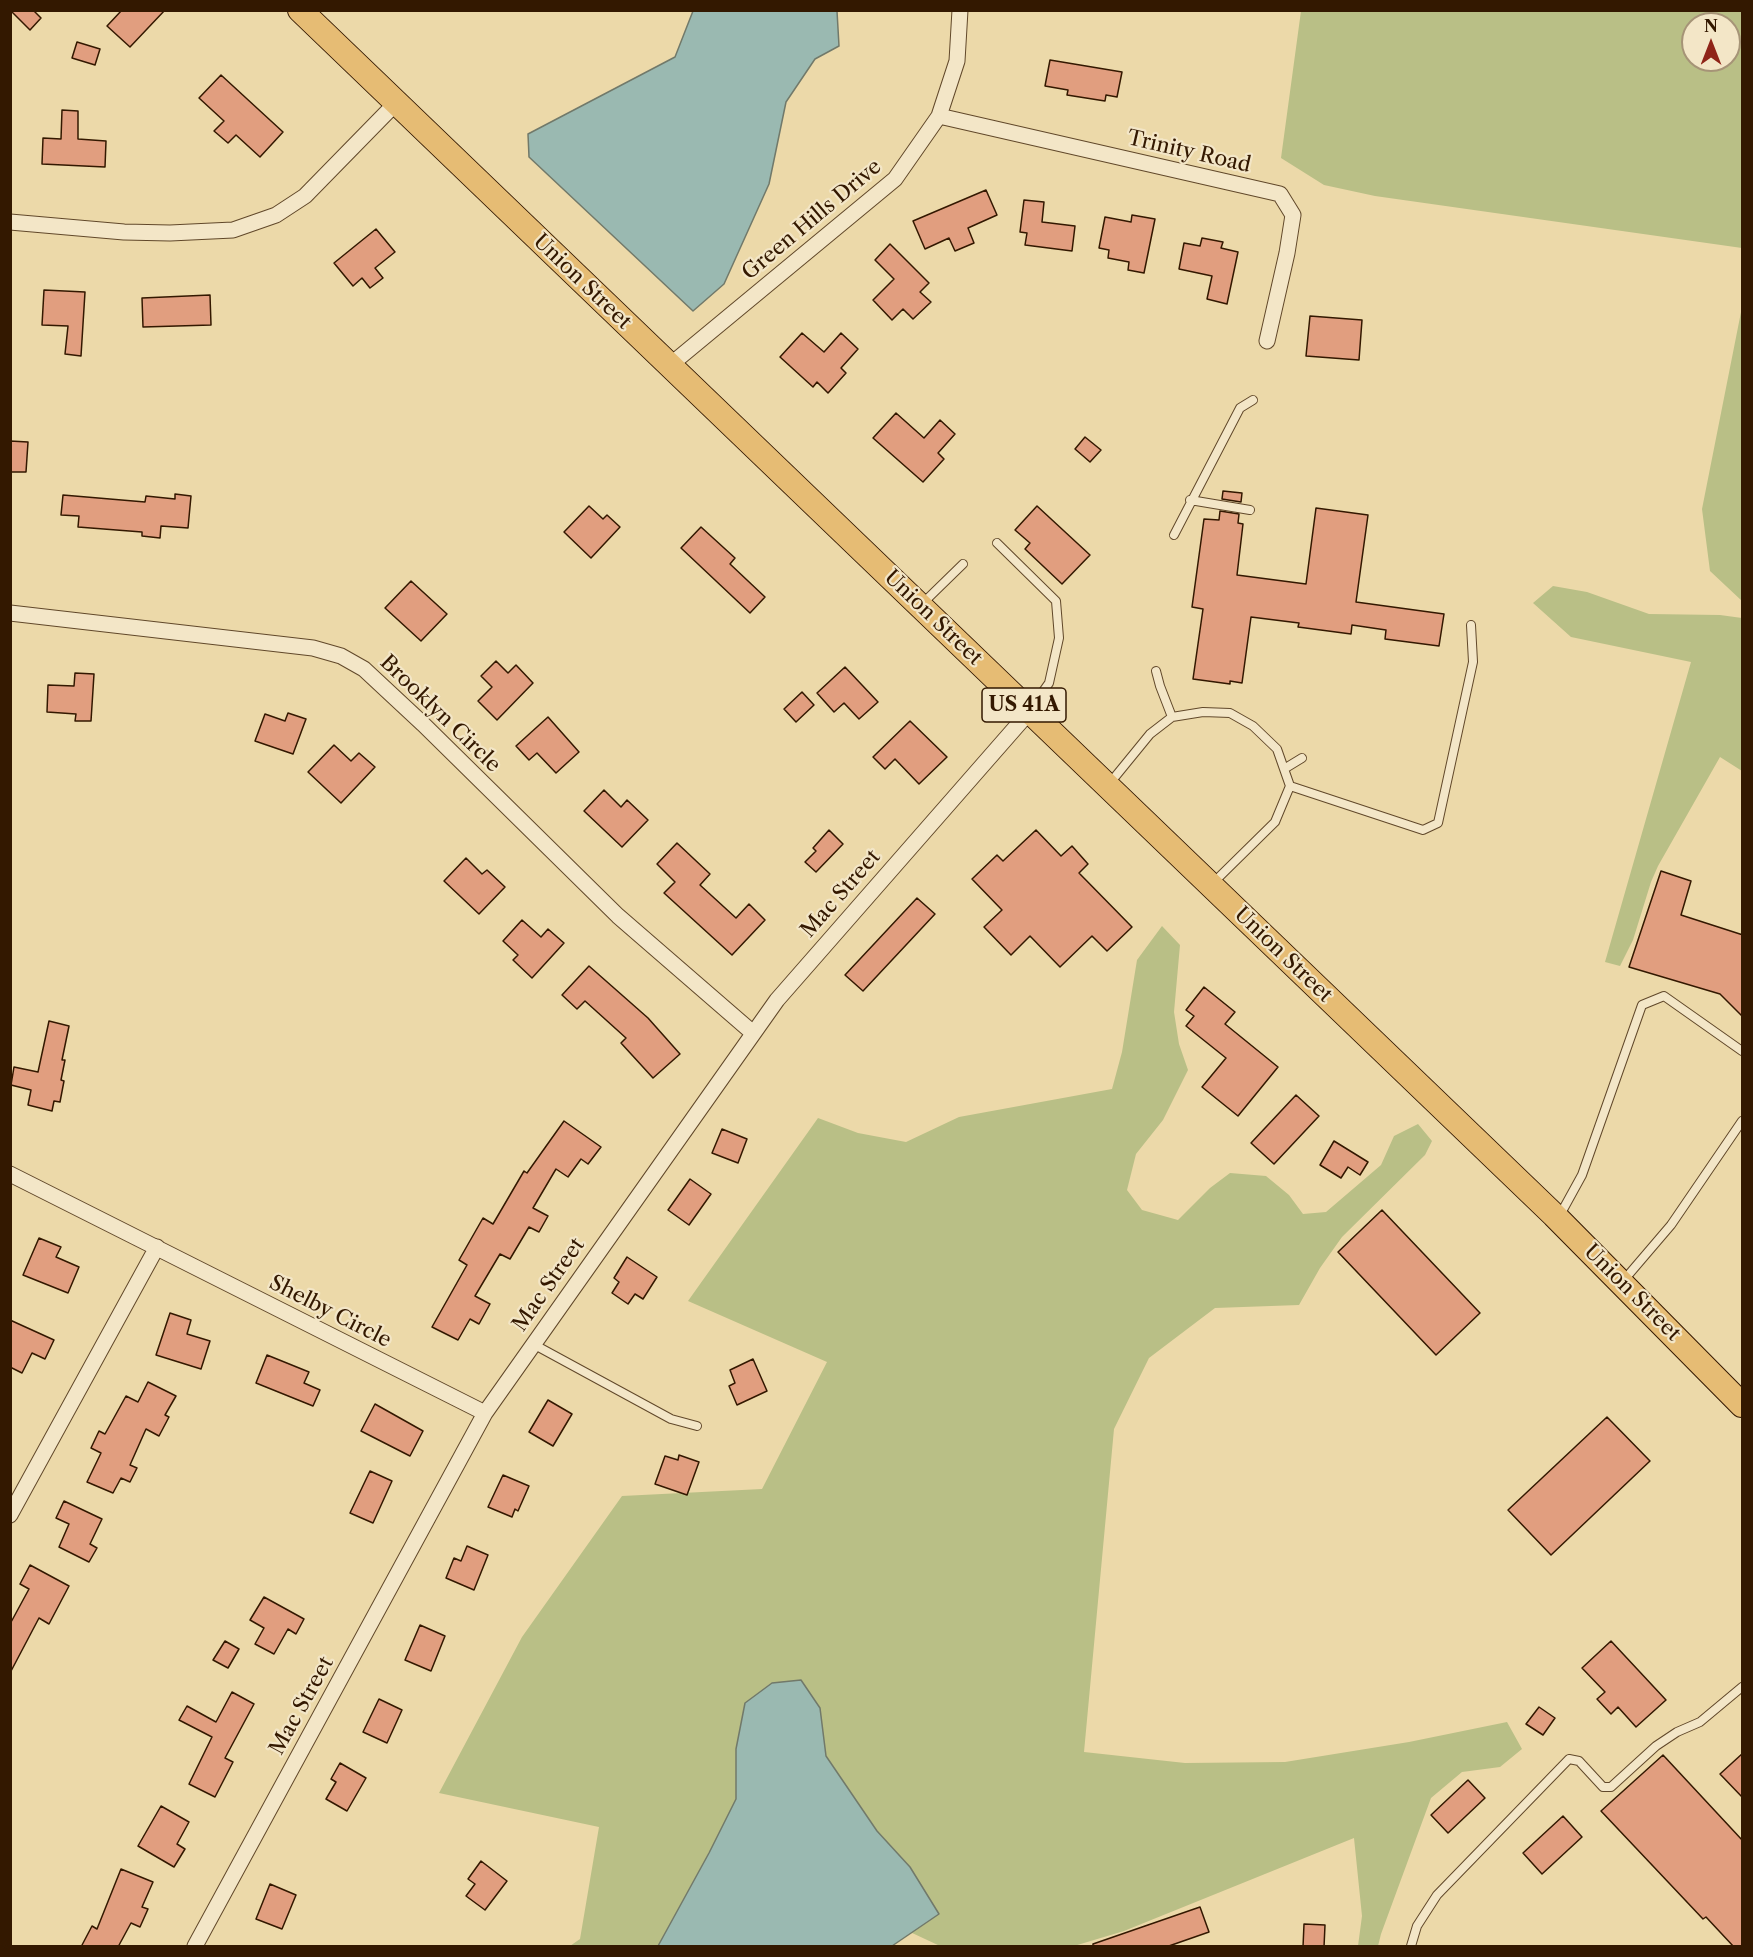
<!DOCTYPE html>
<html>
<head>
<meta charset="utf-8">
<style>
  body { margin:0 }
  #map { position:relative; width:1753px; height:1957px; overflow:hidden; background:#ecd9a9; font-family:"Libre Caslon Text",serif }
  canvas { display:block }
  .frame { position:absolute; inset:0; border:12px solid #331800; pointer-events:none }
  .north { position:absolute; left:1681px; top:12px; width:60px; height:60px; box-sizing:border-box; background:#f3e6c7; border:2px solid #a69477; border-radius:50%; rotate:0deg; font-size:16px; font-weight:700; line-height:24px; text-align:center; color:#331800 }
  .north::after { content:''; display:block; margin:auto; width:21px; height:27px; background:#8f2418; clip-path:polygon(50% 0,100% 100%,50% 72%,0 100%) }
</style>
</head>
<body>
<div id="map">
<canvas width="1753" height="1957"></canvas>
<div class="frame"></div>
<div class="north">N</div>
</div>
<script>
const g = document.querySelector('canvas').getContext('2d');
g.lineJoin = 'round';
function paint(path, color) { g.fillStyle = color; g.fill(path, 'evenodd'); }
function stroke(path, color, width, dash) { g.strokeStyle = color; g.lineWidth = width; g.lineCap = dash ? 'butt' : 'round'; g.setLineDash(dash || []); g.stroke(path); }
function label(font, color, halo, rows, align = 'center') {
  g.font = font + ' "Libre Caslon Text",serif'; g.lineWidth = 4.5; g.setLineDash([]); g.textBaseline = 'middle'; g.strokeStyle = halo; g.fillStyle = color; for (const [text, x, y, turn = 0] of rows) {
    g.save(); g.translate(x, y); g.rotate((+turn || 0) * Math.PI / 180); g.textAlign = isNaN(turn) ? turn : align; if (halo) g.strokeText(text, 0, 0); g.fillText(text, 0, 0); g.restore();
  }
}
const green = new Path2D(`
  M 1301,11 L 1742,11 L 1742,248 L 1375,196 L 1324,185 L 1281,158 ZM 1693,24 L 1729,24 L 1729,60 L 1693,60 Z
  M 1742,307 L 1742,601 L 1710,571 L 1702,509 Z
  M 1553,586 L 1587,592 L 1649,614 L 1720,615 L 1742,618 L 1742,771 L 1720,757 L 1658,866 L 1651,882 L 1633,940 L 1620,966 L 1605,962 L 1691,662 L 1571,637 L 1533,603 Z
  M 1162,926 L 1180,945 L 1174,1012 L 1179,1044 L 1188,1070 L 1163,1120 L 1136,1154 L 1127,1190 L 1142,1210 L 1178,1220 L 1210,1188 L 1230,1173 L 1266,1176 L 1289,1195 L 1303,1214 L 1326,1212 L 1381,1165 L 1394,1136 L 1418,1124 L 1432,1141 L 1425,1155 L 1342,1237 L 1320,1268 L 1299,1305 L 1215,1308 L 1149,1358 L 1114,1429 L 1084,1752 L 1185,1763 L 1285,1762 L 1409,1742 L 1507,1722 L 1522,1749 L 1500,1767 L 1462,1772 L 1431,1798 L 1381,1934 L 1378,1946 L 1358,1946 L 1362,1916 L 1354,1838 L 1124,1931 L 1074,1946 L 940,1946 L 910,1932 L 938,1914 L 910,1867 L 877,1831 L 826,1756 L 820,1708 L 736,1749 L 736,1799 L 709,1853 L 658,1946 L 570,1946 L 580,1939 L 599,1827 L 439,1793 L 522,1637 L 622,1496 L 762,1489 L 827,1362 L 688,1301 L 818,1118 L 858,1133 L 906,1142 L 959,1117 L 1112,1089 L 1122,1052 L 1137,960 Z`);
const water = new Path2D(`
  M 693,11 L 837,11 L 839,46 L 815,59 L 786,102 L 769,184 L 724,284 L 693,311 L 529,157 L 528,134 L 675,57 Z
  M 801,1680 L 820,1708 L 826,1756 L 877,1831 L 910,1867 L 939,1914 L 892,1946 L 658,1946 L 709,1853 L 736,1799 L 736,1749 L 745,1703 L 772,1683 Z`);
const building = new Path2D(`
  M 10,10 L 33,10 L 41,18 L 30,30 Z
  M 122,10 L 165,10 L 130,47 L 107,26 Z
  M 77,42 L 100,49 L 95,65 L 72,58 Z
  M 1050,60 L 1122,72 L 1117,97 L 1106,95 L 1105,101 L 1067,95 L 1068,90 L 1045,86 Z
  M 221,75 L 283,132 L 260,157 L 236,135 L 228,143 L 214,131 L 224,121 L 199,98 Z
  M 62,110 L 78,111 L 78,139 L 106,141 L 105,167 L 42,164 L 43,138 L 61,139 Z
  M 986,190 L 997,215 L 968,228 L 974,243 L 955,251 L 949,238 L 925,249 L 913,221 Z
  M 1024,200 L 1044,202 L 1042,222 L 1075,226 L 1072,251 L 1025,245 L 1027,233 L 1020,232 Z
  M 1132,215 L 1155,219 L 1144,273 L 1128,270 L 1129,262 L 1108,258 L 1109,250 L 1099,248 L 1105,217 L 1131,222 Z
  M 376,229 L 395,252 L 375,268 L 383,278 L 370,288 L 362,278 L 353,286 L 334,263 Z
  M 1202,238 L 1223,242 L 1221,248 L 1238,252 L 1227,304 L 1207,299 L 1212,276 L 1179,269 L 1184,243 L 1200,246 Z
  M 890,244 L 929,283 L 920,292 L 931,302 L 913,319 L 903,309 L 892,320 L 873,300 L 894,279 L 875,260 Z
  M 44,290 L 85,292 L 81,356 L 65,354 L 68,326 L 42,325 Z
  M 210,295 L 211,325 L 143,327 L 142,298 Z
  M 1310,316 L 1362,320 L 1359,360 L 1306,356 Z
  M 802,333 L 824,352 L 841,333 L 858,349 L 841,368 L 846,373 L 828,393 L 817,382 L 813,387 L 780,357 Z
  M 896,413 L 924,438 L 940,420 L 955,434 L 938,453 L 944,459 L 923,482 L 873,438 Z
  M 1085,437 L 1101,450 L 1090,462 L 1075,449 Z
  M 10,441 L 28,442 L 26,472 L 10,472 Z
  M 1223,491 L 1242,493 L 1241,502 L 1222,499 Z
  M 175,494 L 191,496 L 188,528 L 161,526 L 160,538 L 142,536 L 142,532 L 78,527 L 79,516 L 61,515 L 63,495 L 145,502 L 146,496 L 175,499 Z
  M 589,506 L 603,519 L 607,515 L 620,527 L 591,558 L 564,532 Z
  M 1037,506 L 1090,555 L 1062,584 L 1025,549 L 1030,543 L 1015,530 Z
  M 1316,508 L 1368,515 L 1356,602 L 1444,614 L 1439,646 L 1385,639 L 1386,630 L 1352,625 L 1351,634 L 1298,627 L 1299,623 L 1251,617 L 1242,683 L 1230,681 L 1230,684 L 1193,679 L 1203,609 L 1192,607 L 1204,519 L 1219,520 L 1220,511 L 1239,514 L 1238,523 L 1243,524 L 1237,575 L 1306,584 Z
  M 701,527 L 735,558 L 730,564 L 765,597 L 750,613 L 681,548 Z
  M 411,581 L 447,614 L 421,641 L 385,608 Z
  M 496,661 L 508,673 L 516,665 L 533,683 L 497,720 L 478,701 L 492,687 L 481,676 Z
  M 845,667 L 878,702 L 859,719 L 844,703 L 834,712 L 817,693 Z
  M 75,673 L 94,674 L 91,721 L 75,721 L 76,714 L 47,712 L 48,685 L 74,686 Z
  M 802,692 L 814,705 L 796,722 L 784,709 Z
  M 288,713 L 306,719 L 293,754 L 255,741 L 265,714 L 285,721 Z
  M 548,717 L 579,752 L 556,773 L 537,753 L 529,760 L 516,746 Z
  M 910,721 L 947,757 L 919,784 L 895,759 L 885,769 L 873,757 Z
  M 334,745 L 351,761 L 359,753 L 375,767 L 341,803 L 308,772 Z
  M 604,790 L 621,807 L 627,800 L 648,820 L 622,847 L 584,811 Z
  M 829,830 L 843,844 L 816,872 L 805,862 L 816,851 L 813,848 Z
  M 1036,830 L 1061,856 L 1072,846 L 1088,864 L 1079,873 L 1132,927 L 1107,951 L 1092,936 L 1060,967 L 1030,936 L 1011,955 L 984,927 L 1002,910 L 972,879 L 997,855 L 1003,861 Z
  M 677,843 L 710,874 L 700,885 L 736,918 L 749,904 L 765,920 L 732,955 L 664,893 L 675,882 L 657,864 Z
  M 466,858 L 482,874 L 487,870 L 505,887 L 479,914 L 444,881 Z
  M 1661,871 L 1691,881 L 1681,915 L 1743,935 L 1743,1017 L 1720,994 L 1629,967 Z
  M 917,898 L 935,914 L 863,991 L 845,975 Z
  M 522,920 L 541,937 L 548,929 L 564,943 L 532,978 L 513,960 L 518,955 L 503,941 Z
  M 589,966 L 648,1018 L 680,1054 L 653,1078 L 621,1043 L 626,1038 L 585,1001 L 577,1009 L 562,995 Z
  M 1204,987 L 1235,1012 L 1225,1024 L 1278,1067 L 1238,1116 L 1202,1087 L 1226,1058 L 1186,1026 L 1194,1016 L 1186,1010 Z
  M 49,1021 L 69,1026 L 62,1060 L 65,1060 L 61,1080 L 64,1081 L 60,1102 L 54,1101 L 52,1111 L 28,1105 L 31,1090 L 11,1085 L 14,1067 L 38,1072 Z
  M 1296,1095 L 1319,1116 L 1274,1164 L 1251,1143 Z
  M 564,1121 L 601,1147 L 588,1164 L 581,1159 L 568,1177 L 556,1169 L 533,1208 L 548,1216 L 539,1232 L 529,1227 L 510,1259 L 500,1254 L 475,1296 L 490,1304 L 479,1324 L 470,1319 L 458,1340 L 432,1327 L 467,1265 L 459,1260 L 483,1218 L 493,1224 L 524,1171 L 527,1173 Z
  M 722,1129 L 747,1139 L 738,1163 L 712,1153 Z
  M 1334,1141 L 1368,1162 L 1360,1175 L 1348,1167 L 1341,1178 L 1320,1165 Z
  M 690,1179 L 711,1194 L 689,1225 L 668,1210 Z
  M 1382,1210 L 1480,1313 L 1436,1355 L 1338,1252 Z
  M 39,1238 L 61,1247 L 56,1257 L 79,1267 L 68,1293 L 23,1275 Z
  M 627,1257 L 657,1277 L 643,1299 L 635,1294 L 628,1304 L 612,1293 L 619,1282 L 614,1278 Z
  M 170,1313 L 191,1320 L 187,1334 L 210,1341 L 201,1369 L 156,1355 Z
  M 10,1320 L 54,1340 L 45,1359 L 32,1353 L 22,1373 L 10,1367 Z
  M 267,1355 L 309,1372 L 304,1383 L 320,1390 L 313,1406 L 256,1383 Z
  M 753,1359 L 767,1391 L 737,1405 L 729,1386 L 735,1383 L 730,1370 Z
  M 148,1382 L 176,1396 L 165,1415 L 169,1417 L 159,1436 L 146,1429 L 130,1465 L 137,1468 L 130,1482 L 121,1478 L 113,1493 L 87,1482 L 101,1453 L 91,1448 L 99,1431 L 105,1434 L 126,1396 L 138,1402 Z
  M 548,1400 L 572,1414 L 553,1446 L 529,1432 Z
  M 375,1404 L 423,1431 L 410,1456 L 361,1431 Z
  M 1607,1417 L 1650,1461 L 1551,1555 L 1508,1510 Z
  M 679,1455 L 699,1462 L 687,1495 L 655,1484 L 665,1456 L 678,1460 Z
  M 370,1471 L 392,1481 L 373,1523 L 350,1513 Z
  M 503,1475 L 529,1486 L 518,1511 L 515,1509 L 512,1517 L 488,1507 Z
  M 64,1501 L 102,1519 L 90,1544 L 97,1548 L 89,1562 L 59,1547 L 69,1524 L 56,1518 Z
  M 467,1546 L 488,1555 L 474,1590 L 446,1578 L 454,1558 L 461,1561 Z
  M 30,1565 L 69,1586 L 49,1624 L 39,1618 L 10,1673 L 10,1624 L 29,1589 L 20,1584 Z
  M 264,1597 L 304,1619 L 296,1634 L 288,1629 L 274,1654 L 255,1644 L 264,1628 L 250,1620 Z
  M 420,1625 L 445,1636 L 431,1671 L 405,1660 Z
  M 225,1641 L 239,1649 L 228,1668 L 213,1660 Z
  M 1611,1641 L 1666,1700 L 1636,1727 L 1618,1707 L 1611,1714 L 1597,1699 L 1605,1692 L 1582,1668 Z
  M 232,1692 L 254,1704 L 225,1758 L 233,1762 L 215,1797 L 189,1784 L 212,1737 L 179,1720 L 187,1706 L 216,1722 Z
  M 379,1699 L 402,1710 L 387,1743 L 363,1732 Z
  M 1539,1707 L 1555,1718 L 1543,1735 L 1526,1724 Z
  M 1743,1753 L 1743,1798 L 1720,1774 Z
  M 1663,1755 L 1743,1841 L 1743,1947 L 1734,1947 L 1706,1917 L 1703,1919 L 1601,1811 Z
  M 340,1763 L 366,1778 L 347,1811 L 326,1799 L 336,1782 L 331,1779 Z
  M 1468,1780 L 1485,1798 L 1448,1833 L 1431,1815 Z
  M 161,1806 L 189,1822 L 177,1844 L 185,1849 L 174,1867 L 138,1846 Z
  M 1563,1816 L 1582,1837 L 1542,1874 L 1523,1853 Z
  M 481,1861 L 507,1881 L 485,1910 L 466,1896 L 475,1884 L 468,1879 Z
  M 121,1869 L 153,1882 L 142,1907 L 148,1909 L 140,1927 L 131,1923 L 118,1947 L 81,1947 L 92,1926 L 97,1929 Z
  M 270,1884 L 296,1895 L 282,1929 L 256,1919 Z
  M 1200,1907 L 1209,1932 L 1166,1947 L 1093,1947 L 1093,1944 Z
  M 1304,1924 L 1325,1925 L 1324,1947 L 1303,1947 Z`);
const lane = new Path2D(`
  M 1190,500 L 1250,510
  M 1174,535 L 1240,408 L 1253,400
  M 997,543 L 1056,601 L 1059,638 L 1049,683 L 1032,707
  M 923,603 L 963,564
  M 1156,671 L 1160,686 L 1172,717
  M 1284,769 L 1302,758
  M 1110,783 L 1150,734 L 1172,717 L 1203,712 L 1230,713 L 1253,726 L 1277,749 L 1290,786 L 1275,822 L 1212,884
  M 1290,786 L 1423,830 L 1438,823 L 1473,662 L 1471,625
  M 1560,1215 L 1582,1175 L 1642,1005 L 1664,996 L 1742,1051
  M 1624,1280 L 1671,1225 L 1742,1121
  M 533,1344 L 671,1419 L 697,1426
  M 1411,1946 L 1417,1926 L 1437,1895 L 1569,1759 L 1579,1761 L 1603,1787 L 1611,1787 L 1656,1746 L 1677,1732 L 1700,1722 L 1742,1687`);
const street = new Path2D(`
  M 939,116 L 1280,194 L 1293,215 L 1287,253 L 1267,341
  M 10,222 L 124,232 L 170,233 L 233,230 L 276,215 L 305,196 L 396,103
  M 669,366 L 895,179 L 939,116 L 957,61 L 960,10
  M 10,613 L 313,648 L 341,656 L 364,669 L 423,724 L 618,916 L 753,1033
  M 10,1174 L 485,1413
  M 10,1515 L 157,1247
  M 195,1946 L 485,1413 L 777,1000 L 1030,711`);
const primary = new Path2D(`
  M 300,10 L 1554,1215 L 1742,1405`);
const shields = [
  [1024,705,84]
];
const shieldNames = [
  ["US 41A",1024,705]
];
const streetNames = [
  ["Trinity Road",1189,152,13],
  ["Green Hills Drive",812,220,-40],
  ["Union Street",582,282,44],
  ["Union Street",933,618,44],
  ["Brooklyn Circle",440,714,44],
  ["Mac Street",841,894,-49],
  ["Union Street",1283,955,44],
  ["Mac Street",549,1285,-55],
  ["Union Street",1632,1293,45],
  ["Shelby Circle",330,1312,27],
  ["Mac Street",302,1706,-61]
];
paint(green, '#b9bf86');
paint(water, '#9ab9b1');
stroke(water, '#71796a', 1.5);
paint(building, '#e19e7f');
stroke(building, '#331800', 1.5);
stroke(lane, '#61482a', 10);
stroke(street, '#61482a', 17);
stroke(primary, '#331800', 26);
stroke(lane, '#f3e6c7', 8);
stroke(street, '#f3e6c7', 15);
stroke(primary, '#e6bc74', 24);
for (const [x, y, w] of shields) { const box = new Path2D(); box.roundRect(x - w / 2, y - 17, w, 34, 4.5); g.fillStyle = '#f3e6c7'; g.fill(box); stroke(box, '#331800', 1.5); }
label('bold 20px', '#331800', null, shieldNames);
label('21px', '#331800', '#f3e6c7', streetNames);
</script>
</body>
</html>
